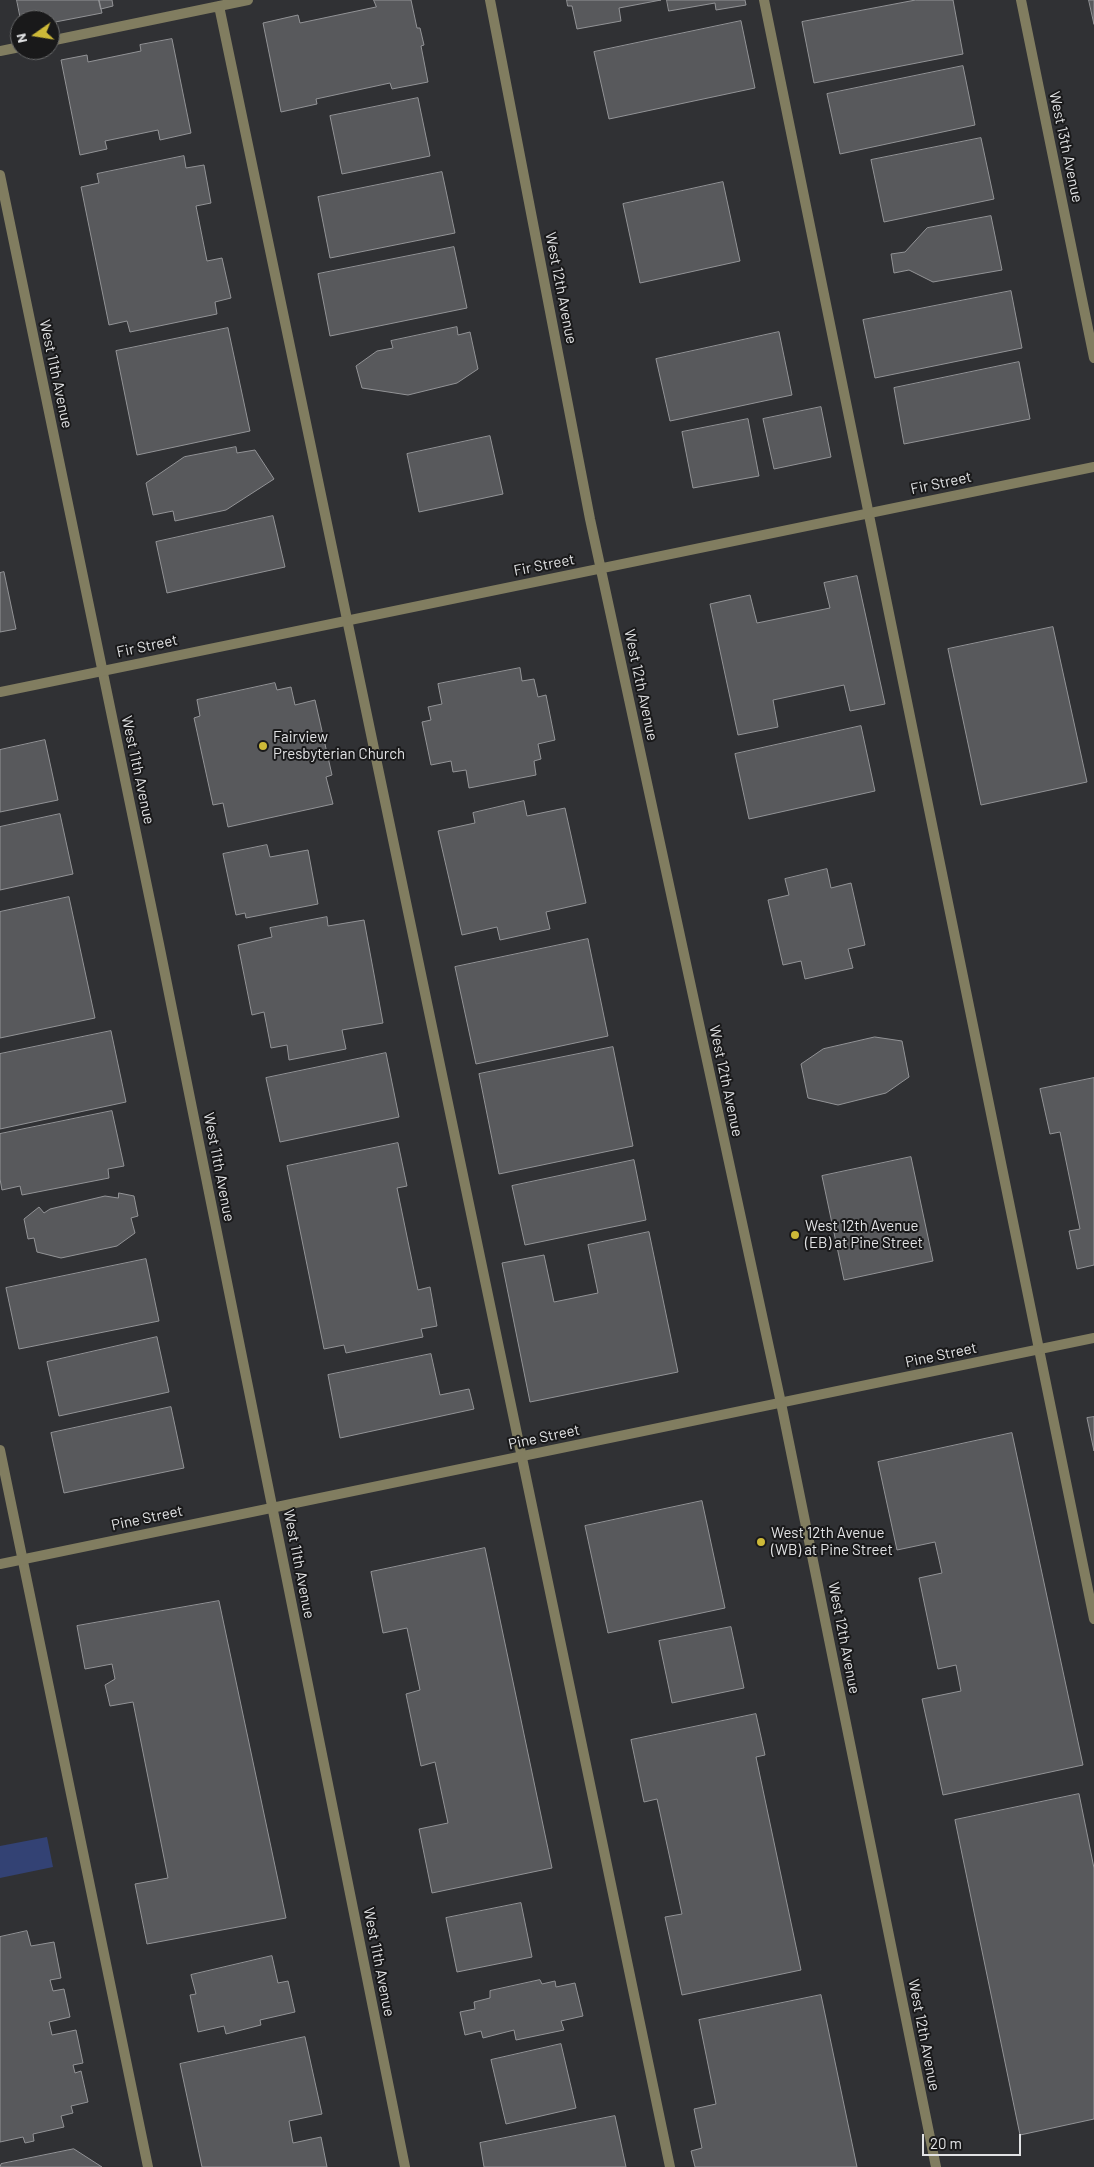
<!DOCTYPE html>
<html>
<head>
<meta charset="utf-8">
<style>
  body { margin:0 }
  #map { position:relative; width:1094px; height:2167px; overflow:hidden; background:#303134; font-family:Barlow,sans-serif }
  canvas { display:block }
  .north { position:absolute; left:10px; top:10px; width:50px; height:50px; box-sizing:border-box; background:#19191a; border:1px solid #696a6b; border-radius:50%; rotate:257deg; font-size:14px; font-weight:700; line-height:20px; text-align:center; color:#e2e3e5 }
  .north::after { content:''; display:block; margin:auto; width:18px; height:22px; background:#cdb938; clip-path:polygon(50% 0,100% 100%,50% 72%,0 100%) }
  .scale { position:absolute; left:922px; top:2134px; width:99px; height:22px; box-sizing:border-box; border:2px solid #e2e3e5; border-top:0; padding-left:6px; font-size:15px; line-height:18px; white-space:nowrap; color:#e2e3e5; -webkit-text-stroke:4px #19191a; paint-order:stroke }
</style>
</head>
<body>
<div id="map">
<canvas width="1094" height="2167"></canvas>
<div class="north">N</div>
<div class="scale">20 m</div>
</div>
<script>
const g = document.querySelector('canvas').getContext('2d');
g.lineJoin = 'round';
function paint(path, color) { g.fillStyle = color; g.fill(path, 'evenodd'); }
function stroke(path, color, width, dash) { g.strokeStyle = color; g.lineWidth = width; g.lineCap = dash ? 'butt' : 'round'; g.setLineDash(dash || []); g.stroke(path); }
function label(font, color, halo, rows, align = 'center') {
  g.font = font + ' Barlow,sans-serif'; g.lineWidth = 4; g.setLineDash([]); g.textBaseline = 'middle'; g.strokeStyle = halo; g.fillStyle = color; for (const [text, x, y, turn = 0] of rows) {
    g.save(); g.translate(x, y); g.rotate((+turn || 0) * Math.PI / 180); g.textAlign = isNaN(turn) ? turn : align; if (halo) g.strokeText(text, 0, 0); g.fillText(text, 0, 0); g.restore();
  }
}
const green = new Path2D(`
  M 47,1837 L 53,1867 L 0,1878 L 0,1846 Z`);
const building = new Path2D(`
  M 17,0 L 99,0 L 102,13 L 50,23 L 50,20 L 21,20 Z
  M 99,0 L 112,0 L 113,6 L 101,9 Z
  M 374,0 L 411,0 L 417,28 L 420,28 L 424,45 L 421,46 L 428,82 L 392,89 L 390,83 L 316,99 L 317,104 L 281,112 L 263,23 L 298,15 L 300,23 L 376,7 Z
  M 567,0 L 661,0 L 619,8 L 621,21 L 577,29 L 572,6 L 568,6 Z
  M 667,0 L 745,0 L 746,5 L 716,10 L 715,3 L 669,11 Z
  M 916,0 L 953,0 L 963,54 L 814,83 L 802,22 Z
  M 1089,0 L 1094,0 L 1094,24 Z
  M 741,21 L 755,88 L 609,119 L 594,52 Z
  M 172,39 L 191,133 L 160,140 L 158,130 L 105,141 L 107,149 L 80,155 L 61,60 L 87,55 L 88,62 L 141,51 L 140,45 Z
  M 963,66 L 975,125 L 840,154 L 827,94 Z
  M 418,98 L 430,156 L 342,174 L 330,116 Z
  M 981,138 L 994,199 L 884,222 L 871,160 Z
  M 184,156 L 186,168 L 204,165 L 211,203 L 196,206 L 207,261 L 222,258 L 231,298 L 215,302 L 217,314 L 130,332 L 127,321 L 109,325 L 81,187 L 99,183 L 97,174 Z
  M 442,172 L 455,233 L 330,258 L 318,197 Z
  M 723,182 L 740,261 L 640,283 L 623,204 Z
  M 991,216 L 1002,270 L 933,282 L 909,270 L 894,273 L 891,254 L 905,252 L 927,228 Z
  M 454,247 L 467,308 L 330,336 L 318,274 Z
  M 1011,291 L 1022,348 L 875,378 L 863,320 Z
  M 457,327 L 458,335 L 470,332 L 478,369 L 457,383 L 408,395 L 362,388 L 356,366 L 377,351 L 393,348 L 391,341 Z
  M 228,328 L 250,431 L 137,455 L 116,351 Z
  M 779,332 L 792,395 L 670,421 L 656,359 Z
  M 1019,362 L 1030,419 L 904,444 L 894,388 Z
  M 821,407 L 831,457 L 774,469 L 763,419 Z
  M 748,419 L 759,476 L 693,488 L 682,432 Z
  M 490,436 L 503,494 L 419,512 L 407,454 Z
  M 236,447 L 237,453 L 255,450 L 274,479 L 226,510 L 175,521 L 173,511 L 153,515 L 146,483 L 184,457 Z
  M 273,516 L 285,567 L 167,593 L 156,542 Z
  M 4,572 L 16,629 L 0,632 L 0,573 Z
  M 857,576 L 885,704 L 850,711 L 844,685 L 773,700 L 778,727 L 738,735 L 710,604 L 750,595 L 757,623 L 830,608 L 824,583 Z
  M 1053,627 L 1087,782 L 981,805 L 948,649 Z
  M 520,668 L 522,681 L 534,679 L 538,697 L 546,695 L 555,740 L 538,744 L 541,759 L 534,761 L 536,775 L 469,788 L 466,770 L 453,772 L 451,761 L 431,765 L 422,722 L 431,720 L 428,707 L 442,704 L 438,684 Z
  M 275,683 L 277,690 L 291,687 L 295,705 L 315,700 L 332,775 L 326,777 L 333,804 L 228,827 L 223,803 L 213,805 L 194,718 L 200,716 L 197,700 Z
  M 861,726 L 875,791 L 749,819 L 735,754 Z
  M 45,740 L 58,800 L 0,812 L 0,750 Z
  M 524,801 L 527,816 L 565,808 L 586,903 L 546,912 L 550,929 L 500,940 L 497,927 L 462,935 L 438,831 L 475,823 L 473,813 Z
  M 60,814 L 73,874 L 0,890 L 0,827 Z
  M 267,845 L 270,857 L 308,850 L 318,904 L 246,918 L 245,913 L 236,915 L 223,854 Z
  M 827,869 L 831,888 L 851,883 L 865,945 L 848,949 L 853,968 L 805,979 L 801,961 L 783,965 L 768,900 L 789,895 L 785,879 Z
  M 69,897 L 95,1018 L 0,1038 L 0,912 Z
  M 327,917 L 328,926 L 364,920 L 383,1023 L 342,1030 L 346,1049 L 289,1060 L 287,1045 L 271,1048 L 264,1012 L 252,1015 L 238,945 L 272,937 L 270,928 Z
  M 588,939 L 608,1036 L 476,1064 L 455,967 Z
  M 111,1031 L 126,1102 L 0,1129 L 0,1054 Z
  M 875,1037 L 902,1041 L 909,1077 L 886,1093 L 838,1105 L 808,1098 L 801,1064 L 823,1049 Z
  M 613,1047 L 633,1146 L 499,1174 L 479,1074 Z
  M 386,1053 L 399,1117 L 280,1142 L 266,1078 Z
  M 1094,1078 L 1094,1265 L 1077,1269 L 1069,1231 L 1080,1229 L 1060,1132 L 1050,1134 L 1040,1089 Z
  M 112,1111 L 124,1166 L 108,1169 L 109,1178 L 22,1195 L 20,1186 L 2,1190 L 0,1179 L 0,1134 Z
  M 398,1143 L 407,1186 L 397,1188 L 418,1290 L 430,1287 L 437,1326 L 421,1329 L 423,1337 L 346,1353 L 344,1345 L 324,1349 L 287,1166 Z
  M 911,1157 L 933,1261 L 844,1280 L 822,1176 Z
  M 634,1160 L 646,1220 L 525,1245 L 512,1186 Z
  M 119,1193 L 134,1196 L 138,1216 L 131,1218 L 135,1233 L 117,1246 L 61,1258 L 37,1252 L 34,1238 L 28,1239 L 24,1219 L 39,1207 L 44,1213 L 50,1209 L 105,1196 L 118,1198 Z
  M 649,1232 L 678,1372 L 530,1402 L 502,1263 L 544,1255 L 554,1302 L 598,1293 L 588,1245 Z
  M 146,1259 L 159,1321 L 19,1349 L 6,1288 Z
  M 157,1337 L 169,1392 L 59,1416 L 47,1362 Z
  M 431,1354 L 440,1395 L 469,1389 L 474,1409 L 340,1438 L 328,1375 Z
  M 171,1407 L 184,1468 L 64,1493 L 51,1433 Z
  M 1094,1417 L 1094,1451 L 1087,1418 Z
  M 1012,1433 L 1083,1765 L 943,1795 L 922,1699 L 961,1691 L 956,1665 L 938,1669 L 919,1578 L 942,1573 L 935,1542 L 897,1550 L 878,1462 Z
  M 702,1501 L 725,1608 L 608,1633 L 585,1526 Z
  M 485,1548 L 552,1868 L 432,1893 L 419,1829 L 448,1823 L 435,1762 L 421,1766 L 406,1694 L 420,1690 L 407,1628 L 383,1633 L 371,1572 Z
  M 219,1601 L 286,1918 L 147,1944 L 135,1884 L 168,1878 L 133,1702 L 110,1706 L 105,1685 L 115,1679 L 112,1664 L 85,1669 L 77,1626 Z
  M 731,1627 L 744,1688 L 672,1703 L 659,1641 Z
  M 756,1714 L 765,1755 L 756,1757 L 801,1970 L 682,1995 L 665,1917 L 682,1914 L 657,1799 L 644,1802 L 631,1740 Z
  M 1079,1794 L 1094,1868 L 1094,2119 L 1020,2135 L 955,1820 Z
  M 521,1903 L 532,1957 L 457,1972 L 446,1918 Z
  M 27,1931 L 31,1946 L 54,1942 L 61,1978 L 50,1980 L 53,1991 L 64,1989 L 70,2017 L 49,2022 L 52,2035 L 76,2030 L 83,2063 L 73,2065 L 75,2073 L 81,2071 L 88,2102 L 71,2106 L 73,2113 L 61,2116 L 64,2127 L 33,2134 L 34,2141 L 25,2143 L 23,2137 L 0,2142 L 0,1937 Z
  M 272,1956 L 278,1983 L 288,1981 L 295,2012 L 260,2020 L 261,2025 L 226,2034 L 224,2026 L 198,2032 L 190,1995 L 196,1994 L 191,1975 Z
  M 540,1980 L 542,1984 L 555,1981 L 556,1987 L 575,1983 L 583,2016 L 561,2021 L 564,2030 L 516,2040 L 514,2030 L 483,2038 L 481,2031 L 465,2035 L 460,2012 L 475,2009 L 474,2002 L 490,1998 L 490,1991 Z
  M 821,1995 L 857,2167 L 695,2167 L 691,2151 L 702,2148 L 694,2109 L 716,2104 L 699,2020 Z
  M 305,2037 L 322,2114 L 289,2121 L 293,2143 L 321,2137 L 327,2167 L 202,2167 L 180,2064 Z
  M 561,2044 L 576,2108 L 506,2124 L 491,2060 Z
  M 615,2116 L 626,2167 L 484,2167 L 480,2143 Z
  M 74,2149 L 102,2167 L 0,2167 L 1,2164 Z`);
const service = new Path2D(`
  M 764,0 L 1094,1619
  M 219,6 L 670,2167
  M 50,41 L 248,0
  M 0,51 L 20,47
  M 0,1450 L 148,2167`);
const minor = new Path2D(`
  M 1021,0 L 1094,358
  M 0,175 L 159,944 L 405,2167
  M 0,1564 L 1094,1338`);
const tertiary = new Path2D(`
  M 490,0 L 590,519 L 781,1403 L 936,2167
  M 0,692 L 1094,467`);
const markers = [
  [263,746,5,"#cdb938"],
  [795,1235,5,"#cdb938"],
  [761,1542,5,"#cdb938"]
];
const streetNames = [
  ["West 13th Avenue",1066,147,78],
  ["West 12th Avenue",561,288,79],
  ["West 11th Avenue",56,374,78],
  ["Fir Street",941,483,-12],
  ["Fir Street",544,565,-11],
  ["Fir Street",147,646,-12],
  ["West 12th Avenue",641,685,78],
  ["West 11th Avenue",138,770,78],
  ["West 12th Avenue",726,1081,78],
  ["West 11th Avenue",219,1167,79],
  ["Pine Street",941,1355,-12],
  ["Pine Street",544,1437,-12],
  ["Pine Street",147,1518,-12],
  ["West 11th Avenue",299,1564,79],
  ["West 12th Avenue",844,1638,79],
  ["West 11th Avenue",379,1962,79],
  ["West 12th Avenue",924,2035,79]
];
const poiNames = [
  ["Fairview",273,737],
  ["Presbyterian Church",273,754],
  ["West 12th Avenue",805,1226],
  ["(EB) at Pine Street",805,1243],
  ["West 12th Avenue",771,1533],
  ["(WB) at Pine Street",771,1550]
];
paint(green, '#334274');
paint(building, '#58595c');
stroke(building, '#929396', 1);
stroke(service, '#817d60', 10);
stroke(minor, '#817d60', 10);
stroke(tertiary, '#817d60', 10);
for (const [x, y, r, color] of markers) { const dot = new Path2D(); dot.arc(x, y, r, 0, 2 * Math.PI); g.fillStyle = color; g.fill(dot); stroke(dot, '#19191a', 2); }
label('15px', '#e2e3e5', '#19191a', streetNames);
label('15px', '#e2e3e5', '#19191a', poiNames, 'left');
</script>
</body>
</html>
